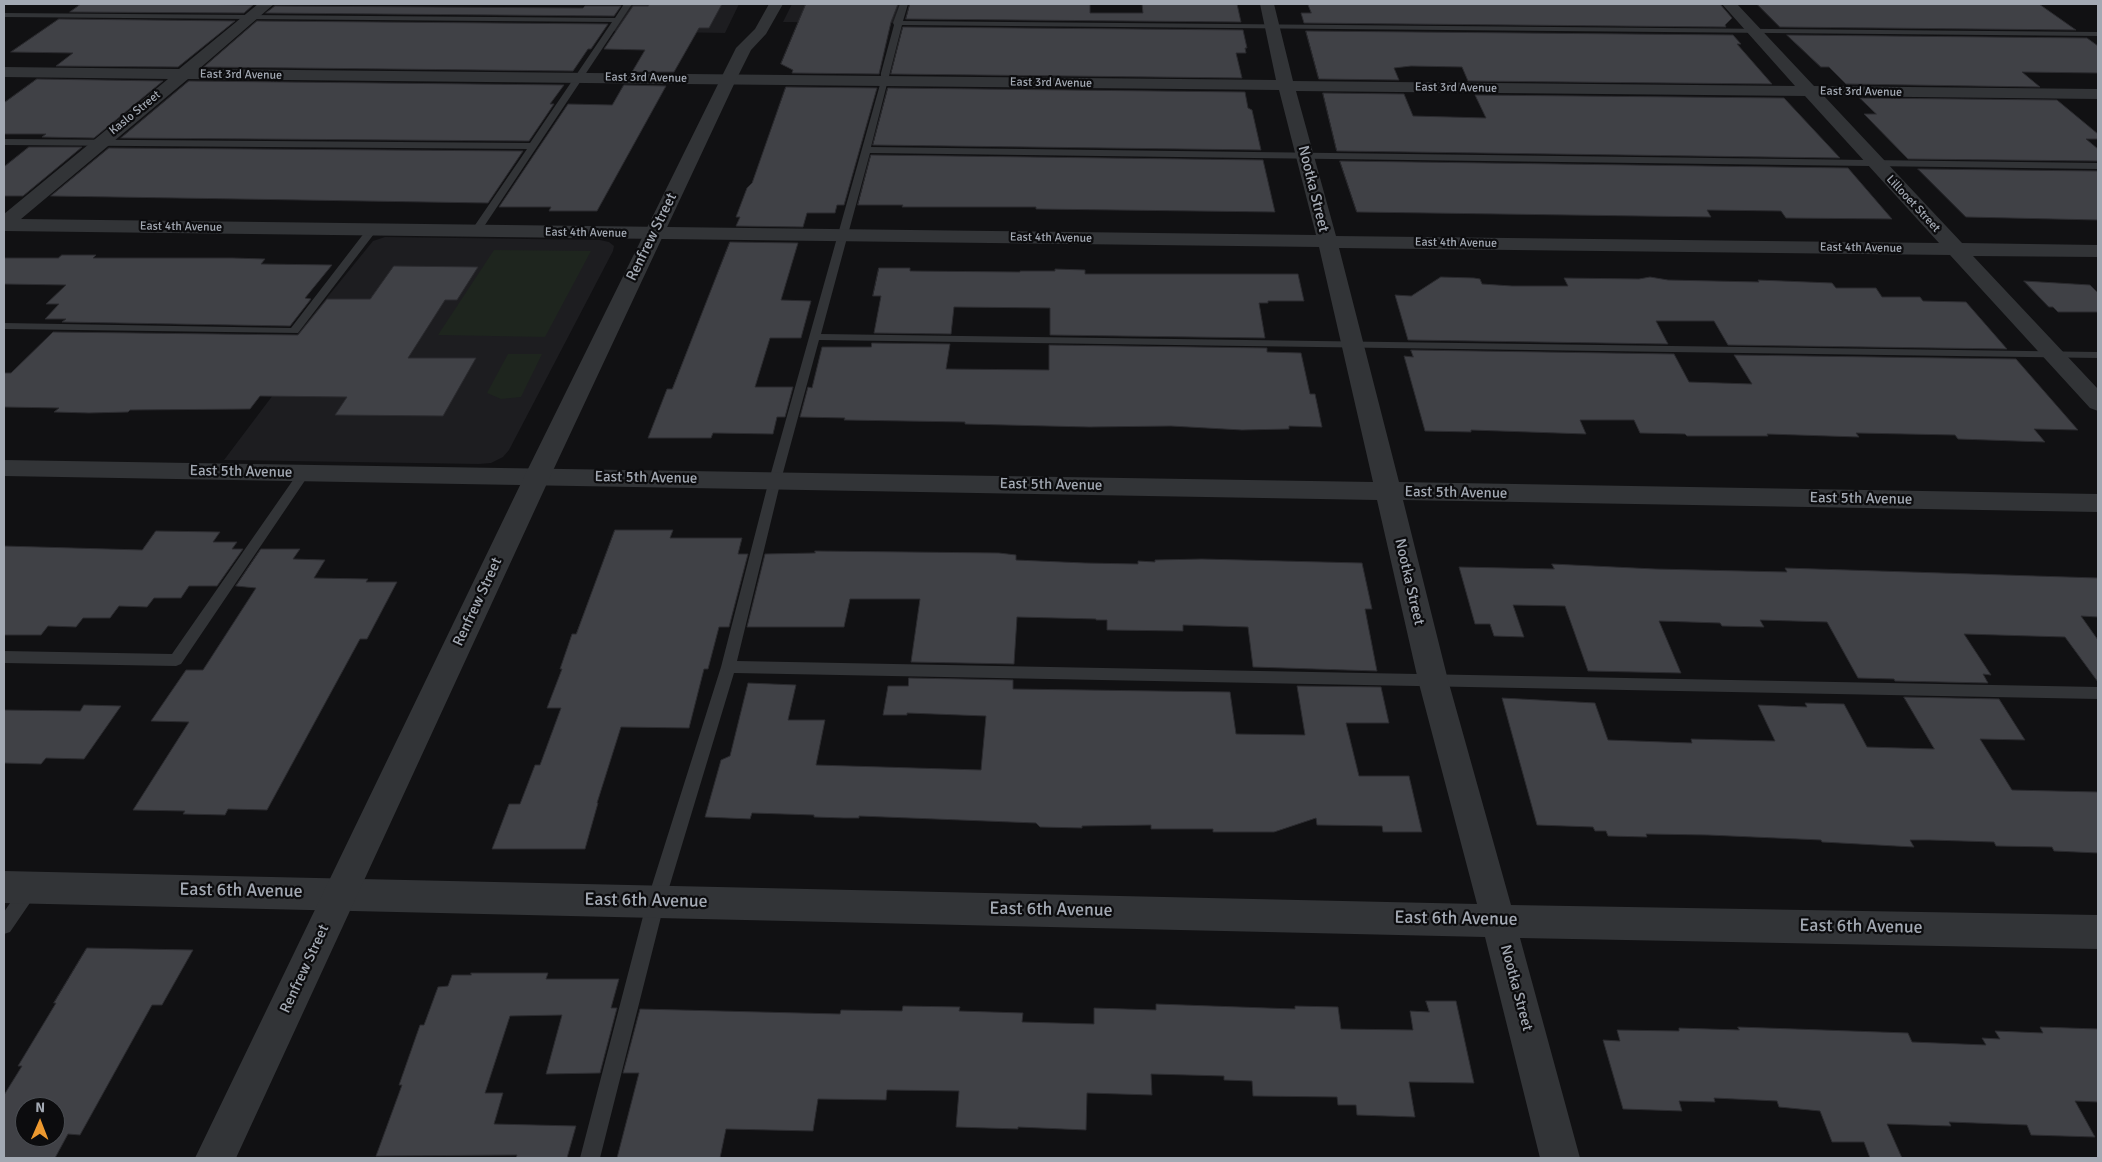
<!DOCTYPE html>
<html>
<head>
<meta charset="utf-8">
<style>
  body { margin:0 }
  #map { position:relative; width:2102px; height:1162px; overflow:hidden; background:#111113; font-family:Signika,sans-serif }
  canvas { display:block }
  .frame { position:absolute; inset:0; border:5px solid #a3a9b3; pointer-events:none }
  .north { position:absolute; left:15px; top:1097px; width:50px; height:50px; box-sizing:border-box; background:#0c0c0e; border:1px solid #484b50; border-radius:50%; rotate:1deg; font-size:14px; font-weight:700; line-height:20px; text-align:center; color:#a3a9b3 }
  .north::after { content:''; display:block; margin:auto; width:18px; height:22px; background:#ed992f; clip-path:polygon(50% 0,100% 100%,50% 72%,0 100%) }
</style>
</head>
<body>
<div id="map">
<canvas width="2102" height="1162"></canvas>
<div class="frame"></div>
<div class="north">N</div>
</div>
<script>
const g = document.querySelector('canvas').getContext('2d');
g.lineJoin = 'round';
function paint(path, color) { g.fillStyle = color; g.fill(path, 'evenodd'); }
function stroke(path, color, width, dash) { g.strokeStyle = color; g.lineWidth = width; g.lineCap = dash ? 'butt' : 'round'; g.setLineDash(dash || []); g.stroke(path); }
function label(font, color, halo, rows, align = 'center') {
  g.font = font + ' Signika,sans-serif'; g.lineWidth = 4.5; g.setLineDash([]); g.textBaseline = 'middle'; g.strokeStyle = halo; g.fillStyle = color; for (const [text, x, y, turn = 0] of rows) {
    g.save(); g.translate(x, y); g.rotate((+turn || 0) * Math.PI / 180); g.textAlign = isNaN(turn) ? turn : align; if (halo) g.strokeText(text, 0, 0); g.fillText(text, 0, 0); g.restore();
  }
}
const built = new Path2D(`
  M 628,4 L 739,4 L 725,33 L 609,31 Z
  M 792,4 L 904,4 L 897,23 L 783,22 Z
  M 385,237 L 600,240 L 609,242 L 614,246 L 613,251 L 509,450 L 503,457 L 491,463 L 479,464 L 224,460 L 316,338 L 295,337 L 373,241 Z`);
const green = new Path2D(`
  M 494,250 L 591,251 L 545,337 L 438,335 Z
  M 508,354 L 542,354 L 521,397 L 501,399 L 487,393 Z`);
const building = new Path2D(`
  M 81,4 L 182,4 L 253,5 L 244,13 L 70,12 Z
  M 650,4 L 722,4 L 709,28 L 699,28 L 674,72 L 632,72 L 645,50 L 604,49 L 633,6 L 648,6 Z
  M 806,4 L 898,4 L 891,22 L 879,74 L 792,73 L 793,70 L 781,64 Z
  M 910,4 L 1090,4 L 1090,13 L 1143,13 L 1142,4 L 1237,4 L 1241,22 L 906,19 Z
  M 1308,4 L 1720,4 L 1732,18 L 1725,25 L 1726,27 L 1304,23 L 1301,13 L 1311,13 Z
  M 1757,4 L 2039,4 L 2076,30 L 1780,27 Z
  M 275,6 L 583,8 L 585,6 L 621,6 L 614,16 L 266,13 Z
  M 59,19 L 235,21 L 178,67 L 56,66 L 73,53 L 11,52 Z
  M 257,21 L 608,24 L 591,49 L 588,49 L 573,71 L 204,67 Z
  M 903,27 L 1243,30 L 1247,48 L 1245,48 L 1246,53 L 1236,53 L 1242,78 L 891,74 Z
  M 1306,31 L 1733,35 L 1741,44 L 1737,44 L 1772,84 L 1468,81 L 1462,67 L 1411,66 L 1394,68 L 1399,80 L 1319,79 Z
  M 1787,35 L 2087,38 L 2098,46 L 2098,73 L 2022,72 L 2040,87 L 1846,84 L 1829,67 L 1821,67 Z
  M 37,79 L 163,81 L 94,138 L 42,137 L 46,134 L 4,134 L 4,103 Z
  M 189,81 L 564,85 L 550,104 L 554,104 L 529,141 L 121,138 Z
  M 624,85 L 666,86 L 597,211 L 549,211 L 551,207 L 499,207 L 568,104 L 612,105 Z
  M 786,87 L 877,88 L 844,205 L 837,205 L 835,213 L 807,213 L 803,227 L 736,226 L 740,217 L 736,217 L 747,188 L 752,183 Z
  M 888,88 L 1245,92 L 1248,108 L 1252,110 L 1261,150 L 873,145 Z
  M 1323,93 L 1404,94 L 1413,116 L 1486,118 L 1475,95 L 1784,98 L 1840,158 L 1337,151 Z
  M 1860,98 L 2057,100 L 2098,134 L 2098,139 L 2086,139 L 2098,149 L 2098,161 L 1908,159 L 1864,114 L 1876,114 Z
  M 29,147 L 82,147 L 23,196 L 4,196 L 4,167 Z
  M 109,148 L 523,151 L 488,203 L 51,196 Z
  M 871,155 L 1263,160 L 1275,212 L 1036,209 L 1036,207 L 902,207 L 903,205 L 858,205 Z
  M 1340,161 L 1848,168 L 1892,219 L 1786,218 L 1781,211 L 1707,210 L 1711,217 L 1357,212 Z
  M 1918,169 L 2098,171 L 2098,220 L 1966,217 Z
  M 730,242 L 798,243 L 781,300 L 811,301 L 801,338 L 770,338 L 755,387 L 793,387 L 785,417 L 777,417 L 773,434 L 713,433 L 711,438 L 648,438 L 667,389 L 672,389 Z
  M 62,255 L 96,255 L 93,258 L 233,258 L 265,259 L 261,264 L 332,265 L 305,298 L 311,299 L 290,326 L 62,322 L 66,319 L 45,319 L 59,304 L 46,304 L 66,285 L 4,284 L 4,258 L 58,258 Z
  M 394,266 L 478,267 L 457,300 L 445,300 L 408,358 L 476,358 L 443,416 L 335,415 L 347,397 L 260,396 L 250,409 L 130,410 L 128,412 L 89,413 L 54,412 L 59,408 L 4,407 L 4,373 L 11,373 L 53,332 L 298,335 L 327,299 L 370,299 Z
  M 879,268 L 910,268 L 910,271 L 1020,272 L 1020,271 L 1055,271 L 1055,269 L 1085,270 L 1085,274 L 1298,274 L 1304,301 L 1268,301 L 1268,303 L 1259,303 L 1265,338 L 1050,335 L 1050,308 L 954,307 L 951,334 L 874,333 L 881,296 L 873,296 Z
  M 1441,277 L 1474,278 L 1480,279 L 1482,284 L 1512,286 L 1568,286 L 1564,278 L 1639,279 L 1650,277 L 1668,280 L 1759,282 L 1758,280 L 1832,283 L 1836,288 L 1876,288 L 1882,297 L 1920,297 L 1923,301 L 1966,302 L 2007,349 L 1728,345 L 1714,321 L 1656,321 L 1668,344 L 1408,340 L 1395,295 L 1411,296 Z
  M 2024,281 L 2090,285 L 2098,293 L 2098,312 L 2058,312 L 2053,307 L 2049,307 Z
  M 872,343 L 950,344 L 946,369 L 1049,370 L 1049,345 L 1267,348 L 1267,352 L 1301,353 L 1310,394 L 1315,394 L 1322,427 L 1289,426 L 1289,429 L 1242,430 L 1171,426 L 1089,427 L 965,424 L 965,422 L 844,420 L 845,418 L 800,417 L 808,387 L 812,388 L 822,347 L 871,347 Z
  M 1411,350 L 1674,354 L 1689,382 L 1752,384 L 1734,355 L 2016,359 L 2078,430 L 2034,429 L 2045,442 L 1958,439 L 1955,435 L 1856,433 L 1859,437 L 1767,434 L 1768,436 L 1687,436 L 1685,434 L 1640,433 L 1634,420 L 1580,420 L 1586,434 L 1471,430 L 1471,432 L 1425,431 L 1404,356 L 1413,357 Z
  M 615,530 L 673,530 L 670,538 L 742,538 L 738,554 L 748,554 L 729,627 L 719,627 L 708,669 L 704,669 L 689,728 L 621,727 L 597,803 L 598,803 L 585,849 L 492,849 L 509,804 L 520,804 L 535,765 L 540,765 L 561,708 L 547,708 L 562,669 L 560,669 L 572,634 L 576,634 Z
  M 156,531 L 220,532 L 213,542 L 237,542 L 232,549 L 243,549 L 217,586 L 189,586 L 181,598 L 154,598 L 147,607 L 119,606 L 110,618 L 83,618 L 76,627 L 48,626 L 41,635 L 4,635 L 4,546 L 142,550 Z
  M 261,549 L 300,549 L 293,559 L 325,560 L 314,578 L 368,579 L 366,582 L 397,582 L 367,639 L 360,639 L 267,810 L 228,809 L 225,815 L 183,814 L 185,811 L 133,810 L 189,722 L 151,721 L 186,670 L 203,670 L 256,588 L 236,586 Z
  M 815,551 L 999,553 L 1016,555 L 1016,560 L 1085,563 L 1138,564 L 1138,561 L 1155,562 L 1155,560 L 1202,559 L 1362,563 L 1372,609 L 1365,609 L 1377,671 L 1253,667 L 1248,627 L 1183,625 L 1183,631 L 1107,630 L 1107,620 L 1096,620 L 1096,619 L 1017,617 L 1014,664 L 911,662 L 920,599 L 850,599 L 844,627 L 747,627 L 765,554 L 815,553 Z
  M 1552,564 L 1655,569 L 1787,572 L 1785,568 L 2098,578 L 2098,617 L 2081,616 L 2098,640 L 2098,682 L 2065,637 L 1964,634 L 1991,675 L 1983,674 L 1988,683 L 1895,681 L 1894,679 L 1858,678 L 1827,622 L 1760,620 L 1764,627 L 1722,626 L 1720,623 L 1659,621 L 1681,673 L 1588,671 L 1565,606 L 1513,605 L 1524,637 L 1494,636 L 1490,624 L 1475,624 L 1459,567 L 1554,569 Z
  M 909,678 L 1013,680 L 1013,689 L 1230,692 L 1236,734 L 1305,735 L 1297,686 L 1381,687 L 1389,723 L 1346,723 L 1359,776 L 1409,776 L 1422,832 L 1383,832 L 1382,826 L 1317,825 L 1316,818 L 1274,832 L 1213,832 L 1213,829 L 1151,829 L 1151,825 L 1082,826 L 1082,828 L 1040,827 L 1036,823 L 859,816 L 859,818 L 844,818 L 814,817 L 814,815 L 752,813 L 750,819 L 705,817 L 721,760 L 730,756 L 748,683 L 796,685 L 788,720 L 825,720 L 816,765 L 981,770 L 986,716 L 907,713 L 907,715 L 883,715 L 888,686 L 908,686 Z
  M 1904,697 L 1999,699 L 2025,740 L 1980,739 L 2012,790 L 2098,792 L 2098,853 L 2054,851 L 2052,847 L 1996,846 L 1994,842 L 1930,840 L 1910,840 L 1914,847 L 1822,842 L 1821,840 L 1708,835 L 1646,834 L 1647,837 L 1608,836 L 1606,831 L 1595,831 L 1593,827 L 1537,825 L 1502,698 L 1595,703 L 1608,740 L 1692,743 L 1691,739 L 1775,741 L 1758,705 L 1807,707 L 1805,703 L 1844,704 L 1867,747 L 1934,749 Z
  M 84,705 L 121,706 L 84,759 L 46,758 L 41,764 L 4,763 L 4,710 L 80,711 Z
  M 87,948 L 193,950 L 162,1005 L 152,1005 L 80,1135 L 68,1134 L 55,1158 L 4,1158 L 4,1095 L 22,1066 L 18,1066 L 56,1003 L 54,1003 ZM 25,1107 L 55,1107 L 55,1137 L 25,1137 Z
  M 471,973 L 548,973 L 546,979 L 619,979 L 611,1008 L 617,1008 L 600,1073 L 546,1074 L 562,1015 L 510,1016 L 485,1093 L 503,1093 L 494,1124 L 576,1126 L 567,1158 L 516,1158 L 517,1155 L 376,1156 L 402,1085 L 399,1085 L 420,1025 L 424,1025 L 438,987 L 448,986 L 452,975 L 471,975 Z
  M 1426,1001 L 1456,1001 L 1474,1083 L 1409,1082 L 1415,1117 L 1357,1115 L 1356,1105 L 1338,1105 L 1337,1097 L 1253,1096 L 1252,1081 L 1224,1080 L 1224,1076 L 1151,1074 L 1152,1095 L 1087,1093 L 1086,1130 L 1018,1127 L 1018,1129 L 956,1127 L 959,1091 L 887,1090 L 886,1100 L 818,1099 L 813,1131 L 726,1129 L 720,1158 L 617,1158 L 639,1073 L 623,1073 L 640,1009 L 840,1014 L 841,1010 L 902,1011 L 903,1006 L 960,1007 L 959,1011 L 1023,1013 L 1022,1022 L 1094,1024 L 1094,1008 L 1156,1010 L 1156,1004 L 1295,1009 L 1295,1006 L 1338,1007 L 1341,1029 L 1413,1030 L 1410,1011 L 1429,1012 Z
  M 1738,1027 L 1908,1033 L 1912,1042 L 1986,1045 L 1982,1038 L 2000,1039 L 1995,1031 L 2043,1033 L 2040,1027 L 2098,1029 L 2098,1102 L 2075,1101 L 2095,1137 L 2031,1135 L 2027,1125 L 1949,1122 L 1951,1126 L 1887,1124 L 1902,1158 L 1870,1158 L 1864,1142 L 1832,1142 L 1820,1111 L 1779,1107 L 1777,1101 L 1714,1098 L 1715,1102 L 1679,1101 L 1682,1111 L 1623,1109 L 1603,1040 L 1620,1041 L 1617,1030 L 1679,1031 L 1679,1028 L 1739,1030 Z`);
const service = new Path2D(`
  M 624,4 L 632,4 L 481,231 L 476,234 L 471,231 L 527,149 L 4,145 L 4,139 L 530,143 L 612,22 L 4,17 L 4,13 L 615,18 Z
  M 900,4 L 908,4 L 903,21 L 2098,32 L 2098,36 L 902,25 L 871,147 L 2098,163 L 2098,169 L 870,153 L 821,334 L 2098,352 L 2098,358 L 819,340 L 781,480 L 737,661 L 2098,687 L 2098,699 L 734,673 L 665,901 L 600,1158 L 580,1158 L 647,901 L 721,667 L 769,480 L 881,81 L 881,73 L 894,25 L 893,23 Z
  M 372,227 L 377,230 L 298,333 L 4,329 L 4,323 L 291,328 L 368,228 Z
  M 304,469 L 310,473 L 308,476 L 181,664 L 176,666 L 4,663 L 4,651 L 172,654 L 300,470 Z
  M 30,880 L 36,882 L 39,888 L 36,894 L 10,932 L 4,934 L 4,912 L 24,882 Z`);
const minor = new Path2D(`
  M 258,4 L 274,4 L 199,69 L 1276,80 L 1260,4 L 1274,4 L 1293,81 L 1795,86 L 1722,4 L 1737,4 L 1814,86 L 2098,89 L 2098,99 L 1824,96 L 1962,243 L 2098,245 L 2098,257 L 1973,256 L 2098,389 L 2098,411 L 2090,408 L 1950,255 L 1339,248 L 1399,482 L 2098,494 L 2098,512 L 1403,500 L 1448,680 L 1511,905 L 2098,915 L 2098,949 L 1520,938 L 1580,1158 L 1540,1158 L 1485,937 L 4,903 L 4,871 L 1477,904 L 1418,680 L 1377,500 L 4,476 L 4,460 L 1373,482 L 1319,247 L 4,231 L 4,214 L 168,79 L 4,77 L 4,67 L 179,69 ZM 188,79 L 1279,90 L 1316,235 L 21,219 ZM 1296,91 L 1805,96 L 1939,243 L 1336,236 Z`);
const tertiary = new Path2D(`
  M 769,4 L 783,4 L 766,34 L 751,50 L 736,80 L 550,477 L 236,1158 L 195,1158 L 524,477 L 720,80 L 736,48 L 755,29 Z`);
const farStreetnames = [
  ["East 3rd Avenue",241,75,1],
  ["East 3rd Avenue",646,78,1],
  ["East 3rd Avenue",1051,83,1],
  ["East 3rd Avenue",1456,88,1],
  ["East 3rd Avenue",1861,92,1],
  ["Kaslo Street",135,113,-39],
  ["Lillooet Street",1913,204,47],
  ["East 4th Avenue",181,227,1],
  ["East 4th Avenue",586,233,1],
  ["East 4th Avenue",1051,238,1],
  ["East 4th Avenue",1456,243,1],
  ["East 4th Avenue",1861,248,1]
];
const streetNames = [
  ["Nootka Street",1313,189,76],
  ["Renfrew Street",652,237,-64],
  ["East 5th Avenue",241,472,1],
  ["East 5th Avenue",646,478,1],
  ["East 5th Avenue",1051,485,1],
  ["East 5th Avenue",1456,493,1],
  ["East 5th Avenue",1861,499,1],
  ["Nootka Street",1409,582,77],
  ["Renfrew Street",478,602,-65],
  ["Renfrew Street",305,969,-65],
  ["Nootka Street",1516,988,75]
];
const nearStreetnames = [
  ["East 6th Avenue",241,891,1],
  ["East 6th Avenue",646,901,1],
  ["East 6th Avenue",1051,910,1],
  ["East 6th Avenue",1456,919,1],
  ["East 6th Avenue",1861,927,1]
];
paint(built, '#1d1d20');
paint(green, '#1e251e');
paint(building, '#404146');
stroke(building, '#2b2b2f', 1);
paint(service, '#323437');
paint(minor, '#323437');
paint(tertiary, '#323437');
label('12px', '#a3a9b3', '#0c0c0e', farStreetnames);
label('15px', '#a3a9b3', '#0c0c0e', streetNames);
label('18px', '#a3a9b3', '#0c0c0e', nearStreetnames);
</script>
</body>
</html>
